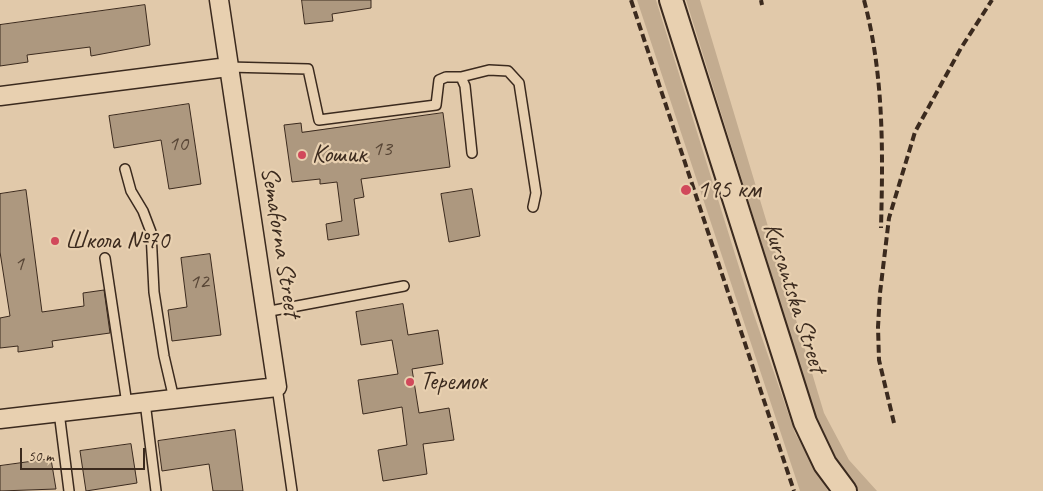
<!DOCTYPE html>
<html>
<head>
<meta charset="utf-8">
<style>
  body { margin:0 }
  #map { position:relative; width:1043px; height:491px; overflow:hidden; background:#e1c9aa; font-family:Caveat,sans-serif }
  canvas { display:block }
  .scale { position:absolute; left:20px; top:448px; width:125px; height:22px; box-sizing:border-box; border:2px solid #3b2a1e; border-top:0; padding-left:6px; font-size:15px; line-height:18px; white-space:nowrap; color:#3b2a1e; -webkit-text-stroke:4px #e8d0b0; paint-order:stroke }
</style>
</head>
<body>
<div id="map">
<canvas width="1043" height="491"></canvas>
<div class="scale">50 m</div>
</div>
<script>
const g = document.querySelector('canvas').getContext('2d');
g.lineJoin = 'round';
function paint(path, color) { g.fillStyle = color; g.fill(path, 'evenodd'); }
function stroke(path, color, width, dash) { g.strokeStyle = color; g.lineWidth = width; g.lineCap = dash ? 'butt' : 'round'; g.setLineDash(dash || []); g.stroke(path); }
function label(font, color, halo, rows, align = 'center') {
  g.font = font + ' Caveat,sans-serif'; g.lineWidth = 4.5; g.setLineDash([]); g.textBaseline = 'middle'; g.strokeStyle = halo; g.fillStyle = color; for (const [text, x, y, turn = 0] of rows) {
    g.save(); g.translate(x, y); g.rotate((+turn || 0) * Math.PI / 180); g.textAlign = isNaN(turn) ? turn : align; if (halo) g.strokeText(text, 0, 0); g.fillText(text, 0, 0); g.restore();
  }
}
const green = new Path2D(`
  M 637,0 L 656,0 L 753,312 L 795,433 L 828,491 L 800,491 Z
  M 686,0 L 700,0 L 824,413 L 849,460 L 877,491 L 858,491 L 833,455 L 819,428 Z`);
const building = new Path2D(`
  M 302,0 L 371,0 L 371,8 L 332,14 L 333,21 L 305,24 Z
  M 145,5 L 150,45 L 91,56 L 90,47 L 27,55 L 28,62 L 0,66 L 0,25 Z
  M 189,104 L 201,184 L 169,189 L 161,140 L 114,148 L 109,116 Z
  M 443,113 L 450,167 L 361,179 L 364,197 L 354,199 L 359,235 L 328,240 L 326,224 L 342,221 L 337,182 L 320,184 L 320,179 L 292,182 L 284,125 L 301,123 L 302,132 Z
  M 472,189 L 480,236 L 449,242 L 441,194 Z
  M 26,190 L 42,312 L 84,306 L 83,293 L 104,290 L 110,333 L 52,341 L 53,347 L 18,352 L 18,346 L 0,348 L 0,318 L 10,316 L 0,252 L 0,194 Z
  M 210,254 L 221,335 L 172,341 L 168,310 L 187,307 L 181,258 Z
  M 403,304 L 408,335 L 438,330 L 443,364 L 412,369 L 419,413 L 449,408 L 454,440 L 423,444 L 427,474 L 383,481 L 378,450 L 407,445 L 402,407 L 363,414 L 358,380 L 398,374 L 392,340 L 361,345 L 356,312 Z
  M 235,430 L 243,491 L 213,491 L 209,464 L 162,471 L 158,441 Z
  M 131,444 L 137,483 L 86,491 L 80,451 Z
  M 51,459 L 56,489 L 0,491 L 0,466 Z`);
const service = new Path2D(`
  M 228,67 L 308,69 L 319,120 L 436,105 L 439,80 L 446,77 L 461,77 L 465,86 L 472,153
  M 461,77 L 489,70 L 508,71 L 519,83 L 536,193 L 533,207
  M 125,169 L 131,191 L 143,211 L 151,232 L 154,292 L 164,356 L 174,399
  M 105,258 L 127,404
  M 265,312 L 404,286
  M 277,387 L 292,491
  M 145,402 L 156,491
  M 59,412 L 69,491`);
const minor = new Path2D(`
  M 0,96 L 228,67
  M 0,419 L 277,387 L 219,0`);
const tertiary = new Path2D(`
  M 671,0 L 805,422 L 825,464 L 845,491`);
const rail = new Path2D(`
  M 631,0 L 794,491
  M 761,0 L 762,5
  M 864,0 C 884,75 883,151 881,228
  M 894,423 L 879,360 L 878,327 L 880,293 L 889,218 L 915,132 L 961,48 L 992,0`);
const markers = [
  [302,155,5,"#d1495b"],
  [686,190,6,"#d1495b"],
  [55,241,5,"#d1495b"],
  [410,382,5,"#d1495b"]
];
const numberNames = [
  ["10",178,144],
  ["13",382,149],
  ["1",19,264],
  ["12",199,282]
];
const poiNames = [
  ["Кошик",312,155],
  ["195 км",697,190],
  ["Школа №70",65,241],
  ["Теремок",420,382]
];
const streetNames = [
  ["Semaforna Street",280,242,81],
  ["Kursantska Street",794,298,72]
];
paint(green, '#c3ac90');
paint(building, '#ad987f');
stroke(building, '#3b2a1e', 1);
stroke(service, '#3b2a1e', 12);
stroke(minor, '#3b2a1e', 21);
stroke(tertiary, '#3b2a1e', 26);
stroke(service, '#e8d0b0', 9);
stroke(minor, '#e8d0b0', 18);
stroke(tertiary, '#e8d0b0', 22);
stroke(rail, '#3b2a1e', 4, [8, 4]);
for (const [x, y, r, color] of markers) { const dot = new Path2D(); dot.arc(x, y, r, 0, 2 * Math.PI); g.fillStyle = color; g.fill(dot); stroke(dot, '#e8d0b0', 2); }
label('22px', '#584636', null, numberNames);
label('25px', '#3b2a1e', '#e8d0b0', poiNames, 'left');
label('25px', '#3b2a1e', '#e8d0b0', streetNames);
</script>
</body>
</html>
